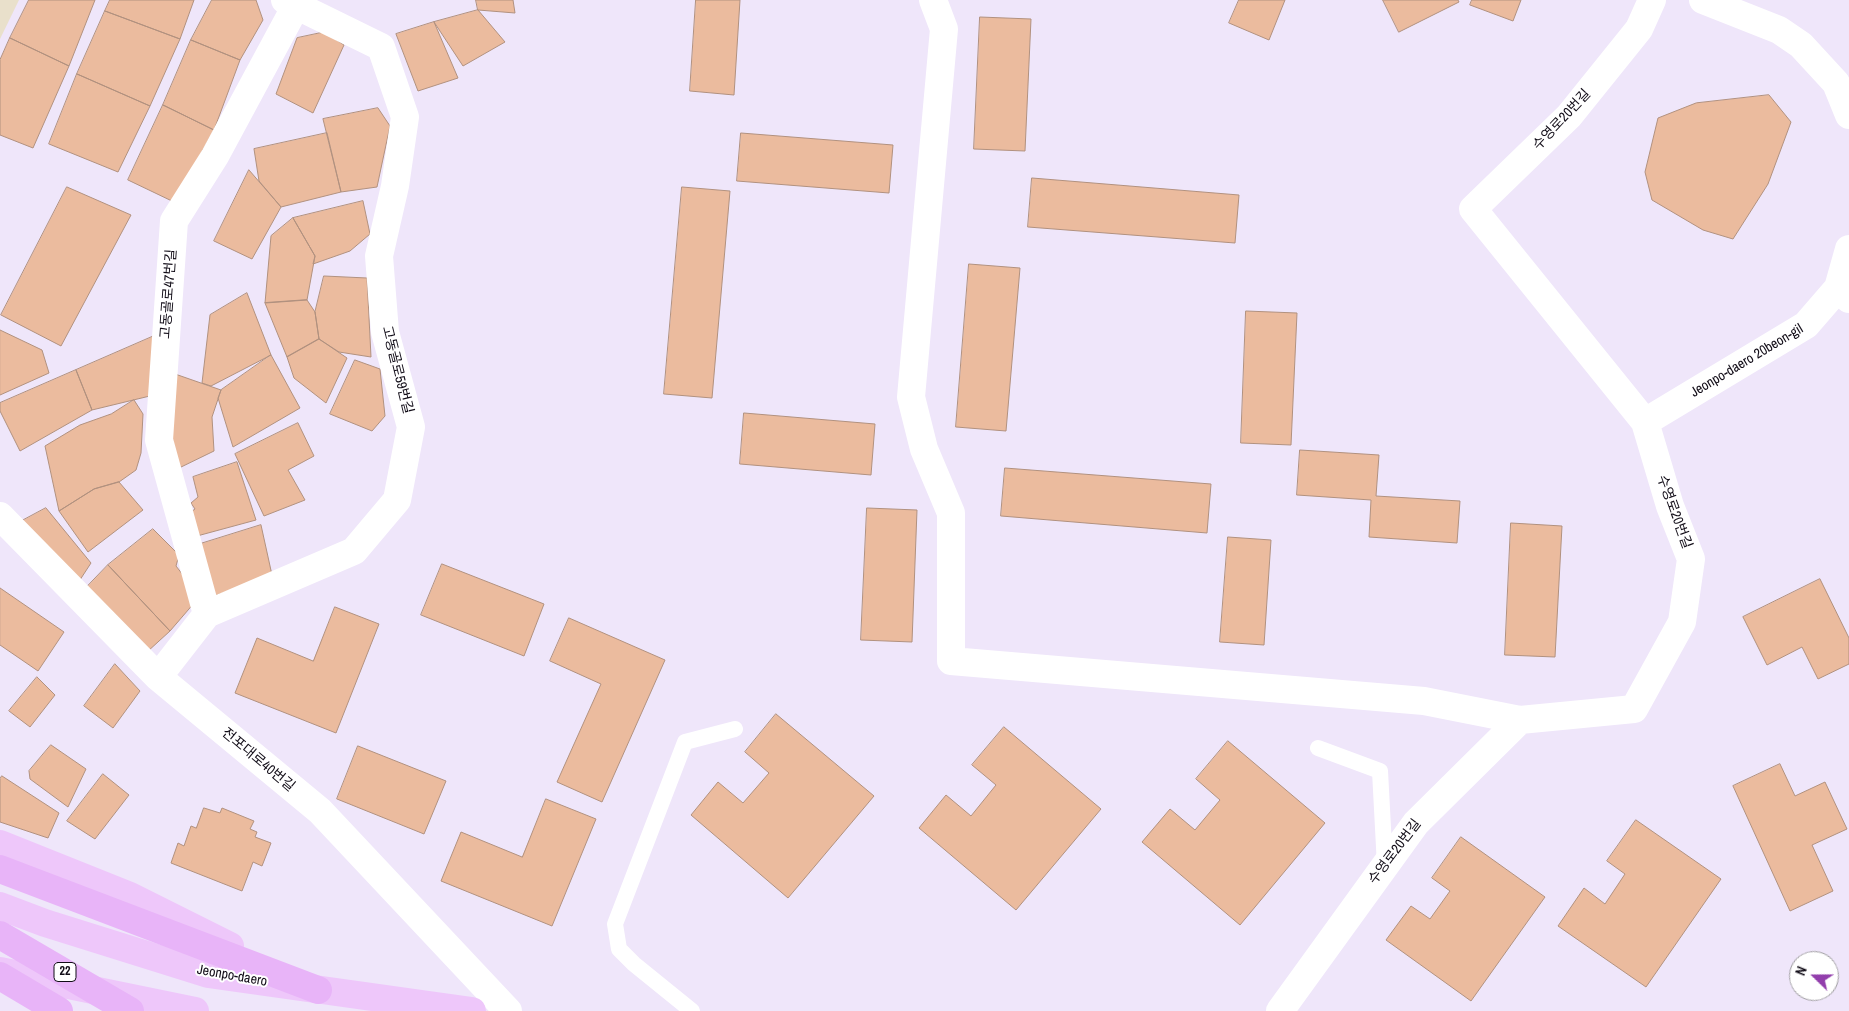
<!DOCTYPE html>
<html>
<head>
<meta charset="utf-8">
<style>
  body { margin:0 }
  #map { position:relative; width:1849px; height:1011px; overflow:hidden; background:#efe6fa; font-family:"Archivo Narrow",sans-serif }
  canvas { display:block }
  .north { position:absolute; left:1789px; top:951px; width:50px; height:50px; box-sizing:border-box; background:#fff; border:1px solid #a09ea2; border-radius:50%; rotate:292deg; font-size:14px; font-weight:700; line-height:20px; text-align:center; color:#110c17 }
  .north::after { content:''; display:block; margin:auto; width:18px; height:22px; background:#923eac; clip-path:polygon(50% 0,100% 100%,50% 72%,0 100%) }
</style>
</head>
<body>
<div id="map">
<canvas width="1849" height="1011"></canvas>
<div class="north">N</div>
</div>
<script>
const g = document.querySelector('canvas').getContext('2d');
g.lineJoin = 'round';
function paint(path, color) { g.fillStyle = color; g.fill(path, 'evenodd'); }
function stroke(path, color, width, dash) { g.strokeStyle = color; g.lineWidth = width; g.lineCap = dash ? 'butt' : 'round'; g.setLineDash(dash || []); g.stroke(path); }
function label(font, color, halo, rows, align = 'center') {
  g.font = font + ' "Archivo Narrow","Noto Sans KR",sans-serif'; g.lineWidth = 4; g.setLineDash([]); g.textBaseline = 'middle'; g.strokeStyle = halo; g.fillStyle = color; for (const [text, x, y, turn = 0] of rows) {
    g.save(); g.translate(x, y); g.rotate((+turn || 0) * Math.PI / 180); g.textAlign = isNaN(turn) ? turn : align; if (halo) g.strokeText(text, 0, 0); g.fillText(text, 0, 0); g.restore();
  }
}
const education = new Path2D(`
  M 0,0 L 19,0 L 0,39 Z`);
const building = new Path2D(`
  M 29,0 L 95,0 L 69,66 L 10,38 Z
  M 110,0 L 194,0 L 180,39 L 105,11 Z
  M 212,0 L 256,0 L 263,20 L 240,60 L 191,40 Z
  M 476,0 L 513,0 L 515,13 L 478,10 Z
  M 696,0 L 740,0 L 734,95 L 690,91 Z
  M 1239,0 L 1285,0 L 1269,40 L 1229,23 Z
  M 1383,0 L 1458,0 L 1459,2 L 1399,32 Z
  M 1472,0 L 1521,0 L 1513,21 L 1470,5 Z
  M 478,10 L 505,42 L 463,66 L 434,22 Z
  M 105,11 L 180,39 L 150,106 L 77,74 Z
  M 980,17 L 1031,19 L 1025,151 L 974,149 Z
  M 434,22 L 458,78 L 418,91 L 396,34 Z
  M 325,32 L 344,45 L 313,113 L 276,94 L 297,38 Z
  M 10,38 L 69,66 L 33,148 L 0,135 L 0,60 Z
  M 191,40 L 240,60 L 214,130 L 163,105 Z
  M 77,74 L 150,106 L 118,172 L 49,144 Z
  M 1769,95 L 1791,122 L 1768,184 L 1733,239 L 1703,230 L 1652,200 L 1645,172 L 1658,118 L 1696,103 Z
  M 163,105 L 214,130 L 174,202 L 128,180 Z
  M 378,108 L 390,126 L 377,187 L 341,192 L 323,119 Z
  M 327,133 L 341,192 L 281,207 L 259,181 L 254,149 Z
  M 741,133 L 893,145 L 889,193 L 737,181 Z
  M 249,170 L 281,207 L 252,259 L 214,241 Z
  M 1032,178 L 1239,195 L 1235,243 L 1028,227 Z
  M 67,187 L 131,215 L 61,346 L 1,315 Z
  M 682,187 L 730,191 L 712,398 L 664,394 Z
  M 363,201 L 370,234 L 350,251 L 313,264 L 315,256 L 293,218 Z
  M 293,218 L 315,256 L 307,300 L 265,303 L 271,236 Z
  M 969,264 L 1020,268 L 1006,431 L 956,427 Z
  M 324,276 L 367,278 L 371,357 L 339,352 L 319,339 L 315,312 Z
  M 247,293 L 271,355 L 211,386 L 202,383 L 210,315 Z
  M 307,300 L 315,312 L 319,339 L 287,357 L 265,303 Z
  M 1246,311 L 1297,313 L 1291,445 L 1241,443 Z
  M 0,330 L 42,350 L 49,373 L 0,395 Z
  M 154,336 L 154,395 L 92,410 L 76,370 Z
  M 319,339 L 347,358 L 326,403 L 294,378 L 287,357 Z
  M 271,355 L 300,408 L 233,447 L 218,398 L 221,390 Z
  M 355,360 L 380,369 L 385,416 L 372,431 L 330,414 Z
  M 76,370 L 92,410 L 20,451 L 0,411 L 0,403 Z
  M 175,374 L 221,390 L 212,417 L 214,451 L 177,469 L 169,416 Z
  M 134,400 L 143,414 L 141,453 L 136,470 L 119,482 L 94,489 L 59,511 L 45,446 L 80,425 L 111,414 Z
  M 744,413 L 875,424 L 871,475 L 740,464 Z
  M 298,423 L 314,456 L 288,470 L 305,500 L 264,516 L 235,454 Z
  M 1300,450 L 1379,455 L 1376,496 L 1460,501 L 1457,543 L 1369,537 L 1371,500 L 1297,495 Z
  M 237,462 L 256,520 L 197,536 L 188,514 L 195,509 L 191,503 L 198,497 L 193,477 Z
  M 1005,468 L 1211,484 L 1207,533 L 1001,516 Z
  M 119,482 L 143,510 L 88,552 L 59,511 L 94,489 Z
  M 46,508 L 91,563 L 76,586 L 18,523 Z
  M 867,508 L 917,510 L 912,642 L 861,640 Z
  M 1511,523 L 1562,526 L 1555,657 L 1505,655 Z
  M 261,525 L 272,575 L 212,597 L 197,545 Z
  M 153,529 L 179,555 L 176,566 L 190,584 L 195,602 L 170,631 L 108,565 Z
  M 1228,537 L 1271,540 L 1264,645 L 1220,642 Z
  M 442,564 L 544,604 L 524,656 L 421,615 Z
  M 108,565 L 170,631 L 147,652 L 84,590 Z
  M 1820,579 L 1849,638 L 1849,664 L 1818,679 L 1802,647 L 1767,665 L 1743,617 Z
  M 0,588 L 64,632 L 38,671 L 0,645 Z
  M 335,607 L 379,624 L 336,733 L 235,693 L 257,638 L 313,661 Z
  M 569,618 L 665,660 L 602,802 L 557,782 L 601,684 L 550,661 Z
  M 115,664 L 140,691 L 113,728 L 84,706 Z
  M 37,677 L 55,695 L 30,727 L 9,711 Z
  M 776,714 L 874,796 L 788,898 L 691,815 L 718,782 L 743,803 L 769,773 L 745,752 Z
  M 1004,727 L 1101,809 L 1016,910 L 919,828 L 946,795 L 971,816 L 996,785 L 972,765 Z
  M 1228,741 L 1325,823 L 1240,925 L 1142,842 L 1170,809 L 1195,830 L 1220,800 L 1196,779 Z
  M 51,745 L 86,769 L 68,807 L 30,779 L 29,771 Z
  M 358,746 L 446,781 L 424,834 L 337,799 Z
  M 1780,764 L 1795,796 L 1825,782 L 1847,829 L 1812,845 L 1833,891 L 1790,911 L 1733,786 Z
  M 103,774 L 129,795 L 95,839 L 67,821 Z
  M 2,776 L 59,813 L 48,838 L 0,822 L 0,779 Z
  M 546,799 L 596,819 L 552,926 L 441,881 L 461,832 L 522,857 Z
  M 204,808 L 220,813 L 222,808 L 254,821 L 250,829 L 257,832 L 255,837 L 271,843 L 262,866 L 253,862 L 242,891 L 171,863 L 178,843 L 184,846 L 191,826 L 196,828 Z
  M 1636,820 L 1721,879 L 1646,987 L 1558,926 L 1584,888 L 1605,904 L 1625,874 L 1607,861 Z
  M 1461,837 L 1545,897 L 1471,1001 L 1386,940 L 1411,906 L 1430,919 L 1450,891 L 1432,878 Z`);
const service = new Path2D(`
  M 1318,748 L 1380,771 L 1385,866
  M 692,1011 L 634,964 L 619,949 L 615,924 L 685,742 L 735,729`);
const minor = new Path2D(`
  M 933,0 L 944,29 L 911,397 L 924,449 L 951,513 L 951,661 L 1424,701 L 1520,720
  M 1703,0 L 1779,30 L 1801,45 L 1836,83 L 1849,115
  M 1849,249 L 1838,288 L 1849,299
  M 1645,422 L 1806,325 L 1838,288
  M 0,516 L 158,677 L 320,811 L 508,1011
  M 207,614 L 159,440 L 174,221 L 215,156 L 299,0
  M 158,677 L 207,614 L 354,551 L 397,500 L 411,427 L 385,332 L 379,256 L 395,186 L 405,117 L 381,47 L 285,0
  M 1280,1011 L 1416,823 L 1520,720 L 1634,709 L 1682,622 L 1691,559 L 1670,506 L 1645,422 L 1473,209 L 1569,116 L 1639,29 L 1652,0`);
const primary = new Path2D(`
  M 0,844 L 130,896 L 230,946
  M 0,906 L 45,923 L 208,974 L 472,1011
  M 0,971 L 195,1011`);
const trunk = new Path2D(`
  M 0,869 L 318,990
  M 0,935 L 130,1011
  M 0,976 L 59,1011`);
const shields = [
  [65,972,22]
];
const shieldNames = [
  ["22",65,972]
];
const streetNames = [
  ["수영로20번길",1562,120,-47],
  ["고동골로47번길",169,294,-86],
  ["Jeonpo-daero 20beon-gil",1747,361,-31],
  ["고동골로59번길",397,370,76],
  ["수영로20번길",1674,512,70],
  ["전포대로40번길",258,760,40],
  ["수영로20번길",1395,852,-53],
  ["Jeonpo-daero",232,976,10]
];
paint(education, '#e9e0cb');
paint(building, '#ebbb9e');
stroke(building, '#b1917f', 1);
stroke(service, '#fff', 16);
stroke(minor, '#fff', 28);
stroke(primary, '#eec7fa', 28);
stroke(trunk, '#e8b4f8', 28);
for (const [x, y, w] of shields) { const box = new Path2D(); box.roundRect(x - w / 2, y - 9.5, w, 19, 4); g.fillStyle = '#fff'; g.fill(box); stroke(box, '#110c17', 1); }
label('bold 12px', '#110c17', null, shieldNames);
label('14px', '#110c17', '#fff', streetNames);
</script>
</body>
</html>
